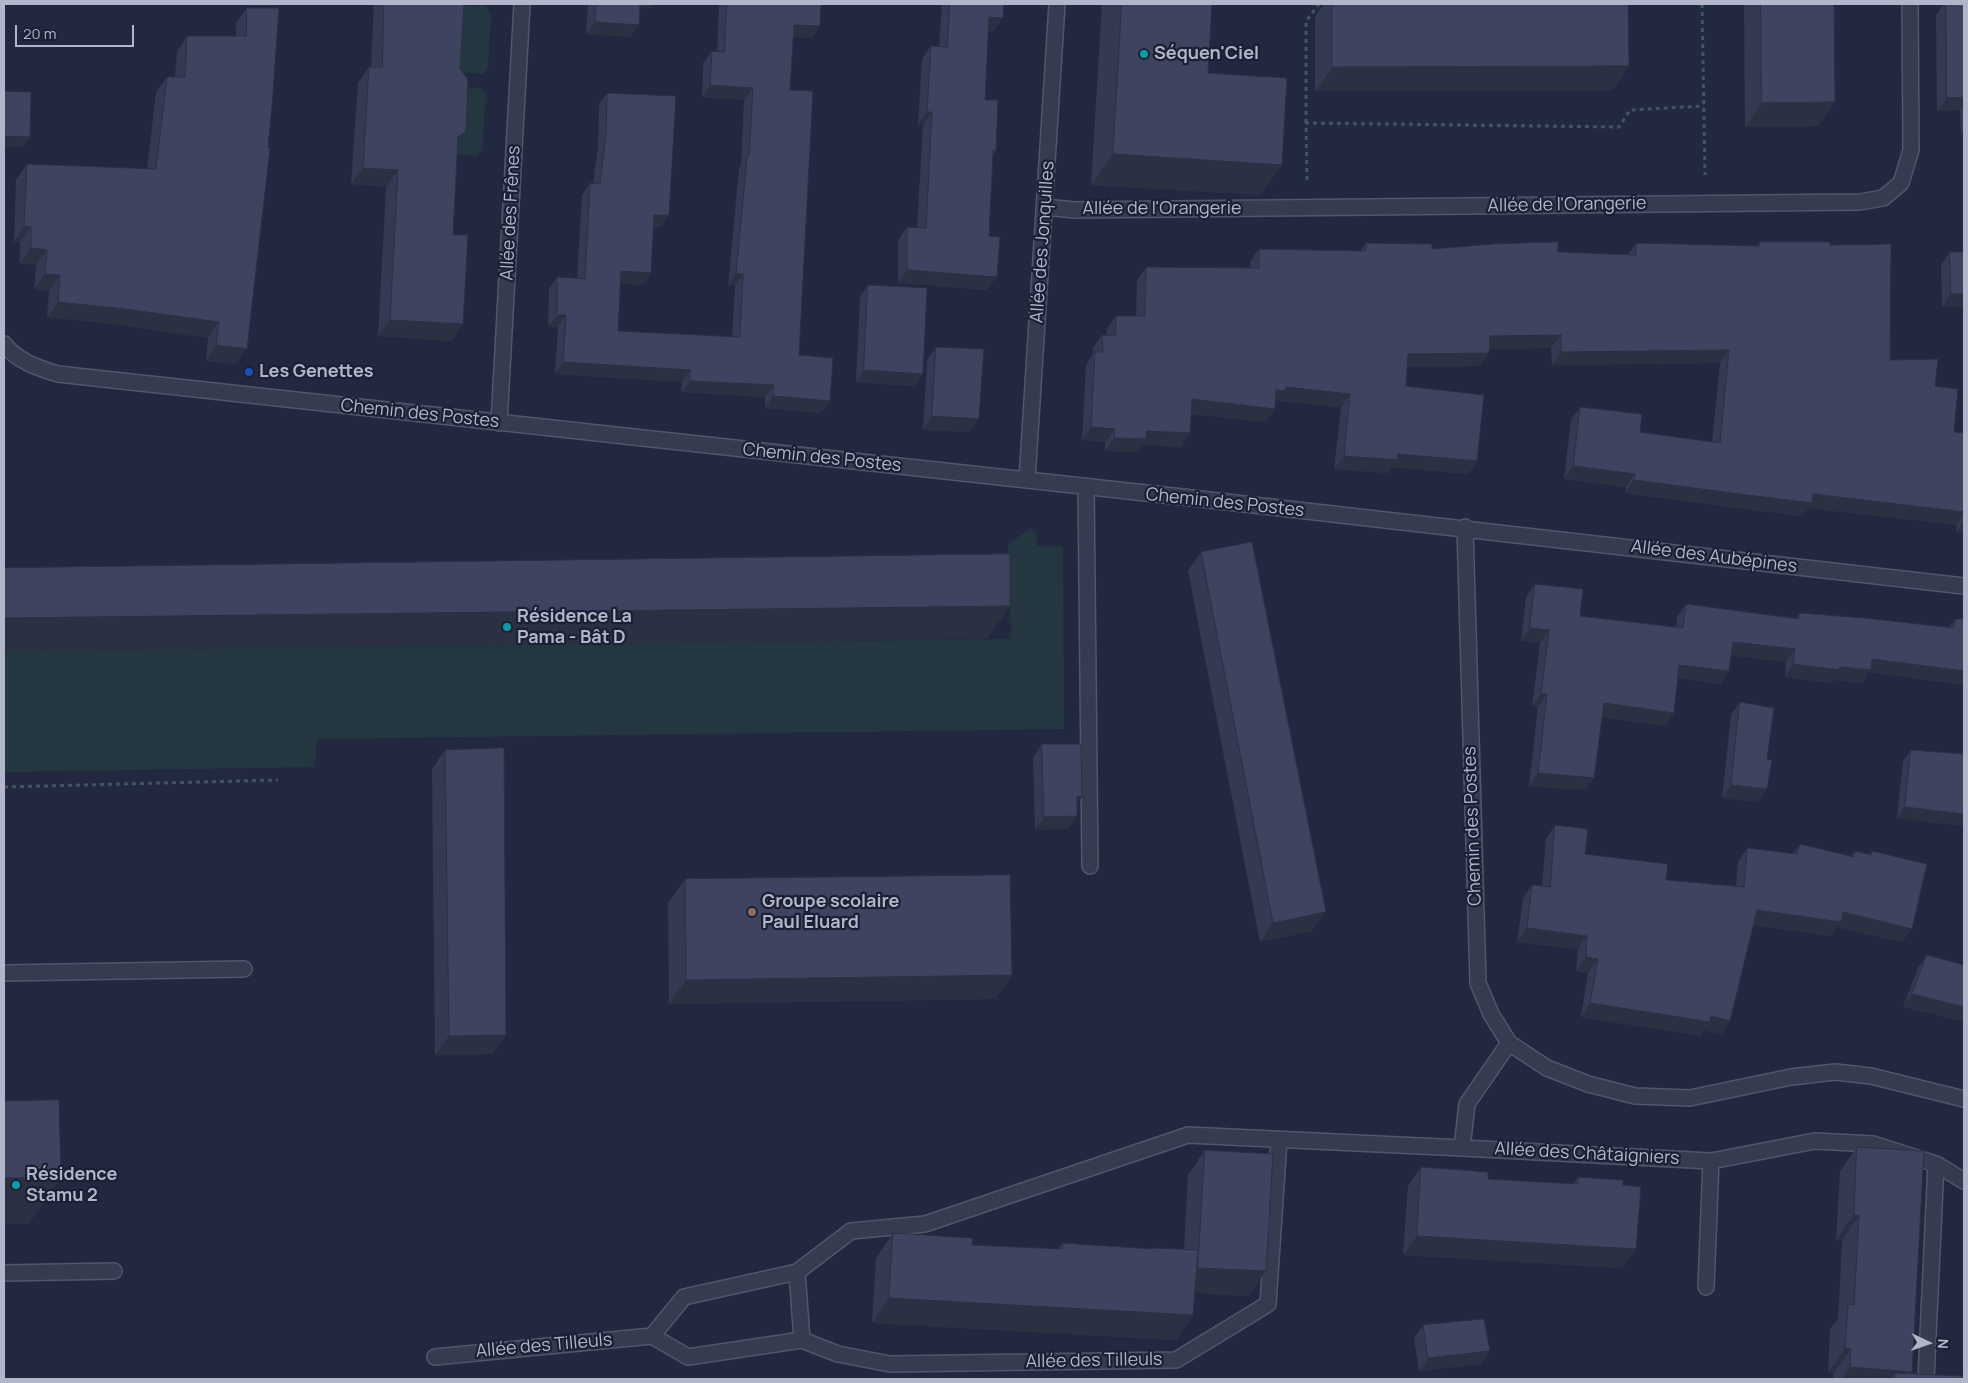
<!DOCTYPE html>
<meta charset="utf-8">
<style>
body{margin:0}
#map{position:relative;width:1968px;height:1383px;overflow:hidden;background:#222840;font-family:Manrope,sans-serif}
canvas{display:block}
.frame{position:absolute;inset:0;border:5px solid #b3b6ca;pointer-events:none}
.north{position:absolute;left:1903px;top:1318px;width:50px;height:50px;-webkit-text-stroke:4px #1b2035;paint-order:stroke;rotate:93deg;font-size:14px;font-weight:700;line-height:20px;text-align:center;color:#b3b6ca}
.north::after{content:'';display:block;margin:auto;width:18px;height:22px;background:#b3b6ca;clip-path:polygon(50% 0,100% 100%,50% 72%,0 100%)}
.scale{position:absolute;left:15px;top:25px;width:119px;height:22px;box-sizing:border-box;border:2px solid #b3b6ca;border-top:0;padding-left:6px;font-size:15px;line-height:18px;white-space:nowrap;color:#b3b6ca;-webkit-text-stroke:4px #1b2035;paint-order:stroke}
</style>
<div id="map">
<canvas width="1968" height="1383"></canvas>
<div class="frame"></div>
<div class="north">N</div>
<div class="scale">20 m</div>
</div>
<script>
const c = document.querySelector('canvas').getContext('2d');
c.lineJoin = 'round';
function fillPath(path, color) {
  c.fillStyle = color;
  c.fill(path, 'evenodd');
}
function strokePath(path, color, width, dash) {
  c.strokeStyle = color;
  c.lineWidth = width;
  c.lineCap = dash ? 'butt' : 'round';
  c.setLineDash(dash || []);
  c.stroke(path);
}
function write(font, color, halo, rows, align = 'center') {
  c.font = font + ' Manrope,sans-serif';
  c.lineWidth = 4.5;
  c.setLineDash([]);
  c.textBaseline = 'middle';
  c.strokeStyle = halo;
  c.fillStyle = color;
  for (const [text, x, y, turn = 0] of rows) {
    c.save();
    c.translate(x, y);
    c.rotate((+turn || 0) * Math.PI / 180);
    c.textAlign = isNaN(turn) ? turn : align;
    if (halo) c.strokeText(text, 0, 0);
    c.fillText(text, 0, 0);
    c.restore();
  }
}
fillPath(new Path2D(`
 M 453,5 L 485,6 L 491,14 L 488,68 L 484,74 L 449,72 Z
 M 450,86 L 481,88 L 486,95 L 482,150 L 477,156 L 447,153 Z
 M 1031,528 L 1036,532 L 1037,546 L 1063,547 L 1064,729 L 317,739 L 315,767 L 4,772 L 4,651 L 1011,639 L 1008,544 Z`), '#243741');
const minor = new Path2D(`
 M 1045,207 L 1074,210 L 1860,202 L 1883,198 L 1901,183 L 1911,150 L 1910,4
 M 4,344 C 17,361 38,368 58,374 C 694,444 1329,511 1964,586
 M 499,423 L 522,4
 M 1027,480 L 1057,4
 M 1086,486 L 1090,866
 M 1465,527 L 1478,983 L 1491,1014 L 1509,1043 L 1547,1068 L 1588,1084 L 1635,1096 L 1690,1098 L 1791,1077 L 1835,1072 L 1871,1076 L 1964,1099
 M 4,973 L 244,969
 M 1462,1148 L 1711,1161 L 1815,1141 L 1873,1144 L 1936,1164 L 1964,1181
 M 797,1272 L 802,1340 L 838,1354 L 890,1364 L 1176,1360 L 1268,1304 L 1279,1140
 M 4,1273 L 114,1271
 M 1706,1287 L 1711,1161
 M 652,1336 L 688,1357 L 802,1340
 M 435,1357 L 652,1336 L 684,1297 L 797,1272 L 851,1231 L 925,1224 L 1188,1135 L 1462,1148 L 1467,1104 L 1509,1043
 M 1926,1379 L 1936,1164`);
strokePath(minor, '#51566a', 18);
strokePath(new Path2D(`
 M 1702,4 L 1705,175
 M 1306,123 L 1306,21 L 1319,4
 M 1307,180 L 1306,123 L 1619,127 L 1630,110 L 1704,106
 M 4,787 L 278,780`), '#42545e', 3, [4, 4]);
strokePath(minor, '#363b50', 15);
fillPath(new Path2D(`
 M 374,4 L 464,4 L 460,68 L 458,142 L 453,235 L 452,341 L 378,336 L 386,187 L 351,184 L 358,83 L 369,67 L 371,67 Z
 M 588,4 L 653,4 L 651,8 L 640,7 L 631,37 L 586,34 Z
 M 719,4 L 821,4 L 812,38 L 793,37 L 790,90 L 799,355 L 830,401 L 821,413 L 765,408 L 765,397 L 681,392 L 682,382 L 555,374 L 558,327 L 548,327 L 549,289 L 557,277 L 577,278 L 582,195 L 590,183 L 593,183 L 598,147 L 599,104 L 607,93 L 669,215 L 660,227 L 653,227 L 651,273 L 643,285 L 621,283 L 618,331 L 732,337 L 735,286 L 728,286 L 739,169 L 741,165 L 744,100 L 702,97 L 703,63 L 712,51 L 717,51 Z
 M 942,4 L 1004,4 L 994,31 L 988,31 L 985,100 L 996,151 L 993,155 L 989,236 L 987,290 L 898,283 L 898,240 L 907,227 L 917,227 L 923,125 L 918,125 L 922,59 L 931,46 L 939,46 Z
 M 1102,4 L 1212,4 L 1208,73 L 1261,195 L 1091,185 Z
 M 1324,4 L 1628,4 L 1629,66 L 1612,91 L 1315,91 L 1315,17 Z
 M 1744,4 L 1834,4 L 1818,126 L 1745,127 Z
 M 1944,4 L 1964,4 L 1964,134 L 1961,134 L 1960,110 L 1937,111 L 1936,15 Z
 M 247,8 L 236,364 L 206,361 L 208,338 L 114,324 L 47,317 L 49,291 L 34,289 L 36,265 L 20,263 L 20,242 L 14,242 L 16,180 L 27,164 L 147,169 L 156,92 L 167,77 L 175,77 L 177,52 L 187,36 L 236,36 L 236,23 Z
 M 1759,242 L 1830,245 L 1890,360 L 1935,386 L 1954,432 L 1964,433 L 1964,533 L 1956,533 L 1957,525 L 1808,508 L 1802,516 L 1730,507 L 1625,493 L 1626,487 L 1564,479 L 1571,420 L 1580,407 L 1640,432 L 1712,442 L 1720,363 L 1552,365 L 1551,348 L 1489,349 L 1489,353 L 1480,366 L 1407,367 L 1406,386 L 1477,461 L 1468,474 L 1392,467 L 1388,473 L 1334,469 L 1341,407 L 1279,401 L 1276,404 L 1275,404 L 1275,409 L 1265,422 L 1191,414 L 1181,447 L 1142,445 L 1137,452 L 1105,451 L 1105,442 L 1082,440 L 1086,365 L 1093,354 L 1093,348 L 1102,335 L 1106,335 L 1107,329 L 1116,316 L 1136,316 L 1137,281 L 1146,267 L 1250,268 L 1250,262 L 1259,249 L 1360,251 L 1366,243 L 1432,249 L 1628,255 L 1636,243 L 1757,246 Z
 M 1950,252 L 1964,307 L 1942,307 L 1941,265 Z
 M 868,285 L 923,374 L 914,386 L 856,382 L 860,297 Z
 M 936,347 L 970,432 L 923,430 L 927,360 Z
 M 1201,552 L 1312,931 L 1260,942 L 1188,571 Z
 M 1535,584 L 1580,616 L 1676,627 L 1677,617 L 1686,604 L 1796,618 L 1799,613 L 1949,628 L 1955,619 L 1964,619 L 1964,685 L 1869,672 L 1862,683 L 1833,680 L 1831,683 L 1785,677 L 1786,662 L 1731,655 L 1721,684 L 1678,678 L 1674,713 L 1665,726 L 1602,717 L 1594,778 L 1585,790 L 1529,786 L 1538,707 L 1532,706 L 1540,643 L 1521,641 L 1526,597 Z
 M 1740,702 L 1758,802 L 1722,798 L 1731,715 Z
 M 1042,744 L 1077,804 L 1068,829 L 1035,830 L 1033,758 Z
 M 1964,748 L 1964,826 L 1897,818 L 1903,761 L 1911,750 L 1962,754 Z
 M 445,750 L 493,1054 L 435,1055 L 432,769 Z
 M 1555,825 L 1585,854 L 1666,880 L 1736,886 L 1738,862 L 1747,848 L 1793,854 L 1800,844 L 1851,856 L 1855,851 L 1869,855 L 1872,851 L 1902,942 L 1837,927 L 1831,936 L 1754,925 L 1721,1035 L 1704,1030 L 1701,1036 L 1581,1017 L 1588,973 L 1576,971 L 1578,949 L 1517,942 L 1523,898 L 1532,885 L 1542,886 L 1546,839 Z
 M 685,879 L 1012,975 L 995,999 L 669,1004 L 668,903 Z
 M 1927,955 L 1964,965 L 1903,1007 L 1918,968 Z
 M 1857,1147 L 1911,1374 L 1963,1379 L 1833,1379 L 1833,1374 L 1828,1373 L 1830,1329 L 1838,1319 L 1842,1241 L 1836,1240 L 1840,1171 Z
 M 1205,1150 L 1249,1296 L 1194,1293 L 1193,1315 L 1176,1340 L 872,1323 L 876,1258 L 893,1233 L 972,1245 L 1058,1249 L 1063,1243 L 1151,1249 L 1152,1248 L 1184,1249 L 1188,1175 Z
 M 1421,1167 L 1488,1179 L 1573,1184 L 1578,1177 L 1622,1268 L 1403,1255 L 1408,1186 Z
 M 1423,1325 L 1481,1364 L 1419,1371 L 1414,1338 Z`), '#353a53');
fillPath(new Path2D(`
 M 635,4 L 653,4 L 651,8 L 633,7 Z
 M 989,17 L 1003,18 L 994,31 L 979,30 Z
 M 595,22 L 639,25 L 631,37 L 586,34 Z
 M 794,25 L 820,26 L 812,38 L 786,36 Z
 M 1629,66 L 1612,91 L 1315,91 L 1332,67 Z
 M 710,85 L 753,88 L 744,100 L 702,97 Z
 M 1964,97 L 1964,104 L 1960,110 L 1937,111 L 1947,98 Z
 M 1835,102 L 1818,126 L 1745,127 L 1762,103 Z
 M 927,112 L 932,112 L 923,125 L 918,125 Z
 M 1964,129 L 1964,134 L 1961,134 Z
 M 466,131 L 454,147 L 458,137 Z
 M 4,136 L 30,137 L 23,147 L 4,147 Z
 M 1113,154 L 1282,165 L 1261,195 L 1091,185 Z
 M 363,168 L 398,170 L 386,187 L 351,184 Z
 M 654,215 L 669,215 L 660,227 L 646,226 Z
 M 24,226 L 31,227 L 20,242 L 14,242 Z
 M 31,248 L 47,250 L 36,265 L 20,263 Z
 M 907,270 L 997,277 L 987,290 L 898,283 Z
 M 621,271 L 651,273 L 643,285 L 613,283 Z
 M 45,274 L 60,275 L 49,291 L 34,289 Z
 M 736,274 L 743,274 L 735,286 L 728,286 Z
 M 1951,294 L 1964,294 L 1964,307 L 1942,307 Z
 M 58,302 L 125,309 L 219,322 L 208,338 L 114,324 L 47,317 Z
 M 557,315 L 566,315 L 558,327 L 548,327 Z
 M 390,320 L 463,324 L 452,341 L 378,336 Z
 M 1561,335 L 1551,348 L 1480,349 L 1490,336 Z
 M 216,345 L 247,349 L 236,364 L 206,361 Z
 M 1729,350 L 1720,363 L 1552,365 L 1561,352 Z
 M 1489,353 L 1480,366 L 1398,367 L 1408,354 Z
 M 563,362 L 690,370 L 682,382 L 555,374 Z
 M 864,370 L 923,374 L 914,386 L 856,382 Z
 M 690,381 L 774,385 L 765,397 L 681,392 Z
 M 1286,387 L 1350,394 L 1341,407 L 1279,401 L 1276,404 L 1267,404 L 1276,390 Z
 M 773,396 L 830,401 L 821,413 L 765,408 Z
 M 1192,399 L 1275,409 L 1265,422 L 1182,413 Z
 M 932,416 L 979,419 L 970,432 L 923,430 Z
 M 1091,427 L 1115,429 L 1105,442 L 1082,440 Z
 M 1146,431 L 1190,433 L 1181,447 L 1142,445 L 1137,452 L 1105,451 L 1114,438 Z
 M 1398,454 L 1477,461 L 1468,474 L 1392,467 L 1388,473 L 1334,469 L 1344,456 Z
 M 1573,466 L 1635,474 L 1626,487 L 1564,479 Z
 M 1634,480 L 1813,494 L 1964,512 L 1964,514 L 1957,525 L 1808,508 L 1802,516 L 1730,507 L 1625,493 Z
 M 1964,520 L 1964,533 L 1956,533 Z
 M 1010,606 L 987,639 L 4,651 L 4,618 Z
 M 1530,628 L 1549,630 L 1540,643 L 1521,641 Z
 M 1733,642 L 1795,649 L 1786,662 L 1724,655 Z
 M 1872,659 L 1964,671 L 1964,685 L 1869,672 L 1862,683 L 1833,680 L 1831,683 L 1785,677 L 1793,664 L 1840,667 Z
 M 1679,665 L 1729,671 L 1721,684 L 1671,677 Z
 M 1541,694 L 1547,694 L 1538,707 L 1532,706 Z
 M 1604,703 L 1674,713 L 1665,726 L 1595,716 Z
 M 1538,773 L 1594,778 L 1585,790 L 1529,786 Z
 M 1731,785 L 1767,789 L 1758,802 L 1722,798 Z
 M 1077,796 L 1082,797 L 1073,810 Z
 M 1905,807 L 1964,814 L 1964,826 L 1897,818 Z
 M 1077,816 L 1068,829 L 1035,830 L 1044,817 Z
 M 1757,910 L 1843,912 L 1912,929 L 1902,942 L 1837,927 L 1831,936 L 1748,924 Z
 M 1326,912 L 1312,931 L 1260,942 L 1273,923 Z
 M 1527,928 L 1587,936 L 1578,949 L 1517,942 Z
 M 1586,957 L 1598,959 L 1588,973 L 1576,971 Z
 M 1012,975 L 995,999 L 669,1004 L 686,980 Z
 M 1912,994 L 1964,1007 L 1964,1022 L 1903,1007 Z
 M 1590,1003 L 1711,1016 L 1730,1021 L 1721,1035 L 1704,1030 L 1701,1036 L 1581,1017 Z
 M 506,1035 L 493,1054 L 435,1055 L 449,1036 Z
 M 4,1178 L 61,1178 L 29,1224 L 4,1224 Z
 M 1854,1215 L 1859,1216 L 1842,1241 L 1836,1240 Z
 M 1417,1236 L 1636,1249 L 1622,1268 L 1403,1255 Z
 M 1198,1268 L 1266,1271 L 1249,1296 L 1181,1292 Z
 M 889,1298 L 1193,1315 L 1176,1340 L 872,1323 Z
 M 1845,1348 L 1851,1349 L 1833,1374 L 1828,1373 Z
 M 1490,1351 L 1481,1364 L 1419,1371 L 1428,1358 Z
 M 1850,1367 L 1912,1372 L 1907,1379 L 1895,1373 L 1891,1379 L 1841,1379 Z`), '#2b3043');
const building = new Path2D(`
 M 384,4 L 464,4 L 460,68 L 468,80 L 466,131 L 458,137 L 453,235 L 468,235 L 463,324 L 390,320 L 398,170 L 363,168 L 369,67 L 382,67 Z
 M 596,4 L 640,4 L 639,25 L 595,22 Z
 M 727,4 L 821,4 L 820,26 L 794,25 L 790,90 L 813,91 L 799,355 L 833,358 L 830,401 L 773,396 L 774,385 L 690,381 L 690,370 L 563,362 L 566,315 L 557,315 L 557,277 L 585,279 L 590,183 L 600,184 L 606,135 L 607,93 L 676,96 L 669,215 L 654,215 L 651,273 L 621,271 L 618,331 L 740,337 L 743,274 L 736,274 L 747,157 L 749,157 L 753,88 L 710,85 L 712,51 L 724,52 Z
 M 950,4 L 1004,4 L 1003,18 L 989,17 L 985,100 L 998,100 L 996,151 L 993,150 L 989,236 L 1000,237 L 997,277 L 907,270 L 907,227 L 926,228 L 932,112 L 927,112 L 931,46 L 947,47 Z
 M 1122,4 L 1212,4 L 1208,73 L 1287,78 L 1282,165 L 1113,154 Z
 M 1332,4 L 1628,4 L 1629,66 L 1332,67 Z
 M 1761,4 L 1834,4 L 1835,102 L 1762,103 Z
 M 1946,4 L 1964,4 L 1964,97 L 1947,98 Z
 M 247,8 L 279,8 L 272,107 L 268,147 L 270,148 L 247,349 L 216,345 L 219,322 L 125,309 L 58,302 L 60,275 L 45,274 L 47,250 L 31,248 L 31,227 L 24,226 L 27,164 L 156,169 L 167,77 L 185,77 L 187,36 L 246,36 Z
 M 4,91 L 31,92 L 30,137 L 4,136 Z
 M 1558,242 L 1558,252 L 1636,255 L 1636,243 L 1760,246 L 1759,242 L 1830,242 L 1830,245 L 1891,244 L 1890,360 L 1938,359 L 1935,386 L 1958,389 L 1954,432 L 1964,433 L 1964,512 L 1813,494 L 1812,503 L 1739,494 L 1634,480 L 1635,474 L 1573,466 L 1580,407 L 1642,414 L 1640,432 L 1720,443 L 1729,350 L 1561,352 L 1561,335 L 1490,336 L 1489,353 L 1408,354 L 1406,386 L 1484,395 L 1477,461 L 1398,454 L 1397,460 L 1344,456 L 1350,394 L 1286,387 L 1285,391 L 1276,390 L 1275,409 L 1192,399 L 1190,433 L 1146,431 L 1146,439 L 1114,438 L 1115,429 L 1091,427 L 1095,352 L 1103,352 L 1102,335 L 1115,336 L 1116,316 L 1145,316 L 1146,267 L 1259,268 L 1259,249 L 1366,251 L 1366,243 L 1432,244 L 1432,249 L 1493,244 Z
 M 1950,252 L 1964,252 L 1964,294 L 1951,294 Z
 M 868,285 L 927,288 L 923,374 L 864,370 Z
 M 936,347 L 984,349 L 979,419 L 932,416 Z
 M 1252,542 L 1326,912 L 1273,923 L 1201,552 Z
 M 1010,554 L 1010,606 L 4,618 L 4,568 Z
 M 1535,584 L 1583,589 L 1580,616 L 1683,628 L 1686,604 L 1799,619 L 1799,613 L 1865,618 L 1954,628 L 1955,619 L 1964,619 L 1964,671 L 1872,659 L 1871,670 L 1840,667 L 1839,670 L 1793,664 L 1795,649 L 1733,642 L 1729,671 L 1679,665 L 1674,713 L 1604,703 L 1594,778 L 1538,773 L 1547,694 L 1541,694 L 1549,630 L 1530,628 Z
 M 1740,702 L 1774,708 L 1767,759 L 1772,760 L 1767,789 L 1731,785 Z
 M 1042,744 L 1081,744 L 1082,797 L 1077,796 L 1077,816 L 1044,817 Z
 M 504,748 L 506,1035 L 449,1036 L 445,750 Z
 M 1911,750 L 1964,754 L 1964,814 L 1905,807 Z
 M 1555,825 L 1588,829 L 1585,854 L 1668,864 L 1666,880 L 1744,887 L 1747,848 L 1797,854 L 1800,844 L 1854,857 L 1855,851 L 1871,855 L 1872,851 L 1927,864 L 1912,929 L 1843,912 L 1841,922 L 1757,910 L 1730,1021 L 1711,1016 L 1710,1022 L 1590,1003 L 1598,959 L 1586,957 L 1587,936 L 1527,928 L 1532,885 L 1550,887 Z
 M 1010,875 L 1012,975 L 686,980 L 685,879 Z
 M 1927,955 L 1964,965 L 1964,1007 L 1912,994 Z
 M 59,1100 L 61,1178 L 4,1178 L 4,1101 Z
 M 1857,1147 L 1924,1151 L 1912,1372 L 1850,1367 L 1851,1349 L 1845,1348 L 1848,1304 L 1854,1305 L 1859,1216 L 1854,1215 Z
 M 1205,1150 L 1273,1154 L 1266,1271 L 1198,1268 Z
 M 1421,1167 L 1488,1172 L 1488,1179 L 1578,1184 L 1578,1177 L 1623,1180 L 1623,1185 L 1641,1187 L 1636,1249 L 1417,1236 Z
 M 893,1233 L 973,1238 L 972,1245 L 1062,1249 L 1063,1243 L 1152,1249 L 1152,1248 L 1198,1250 L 1193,1315 L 889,1298 Z
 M 1484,1319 L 1490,1351 L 1428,1358 L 1423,1325 Z
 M 1895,1373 L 1963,1376 L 1963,1379 L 1895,1379 Z`);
fillPath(building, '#3e4460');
strokePath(building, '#2b3043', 1);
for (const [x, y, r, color] of [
 [1144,54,5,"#0f9aa8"],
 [249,372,5,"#1a4fb4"],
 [507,627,5,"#0f9aa8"],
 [752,912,5,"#8d6e63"],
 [16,1185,5,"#0f9aa8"]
]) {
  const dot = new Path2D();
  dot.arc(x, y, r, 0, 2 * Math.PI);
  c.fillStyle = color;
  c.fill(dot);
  strokePath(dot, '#1b2035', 2);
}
write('bold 18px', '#b3b6ca', '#1b2035', [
 ["Séquen'Ciel",1154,54],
 ["Les Genettes",259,372],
 ["Résidence La",517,617],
 ["Pama - Bât D",517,638],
 ["Groupe scolaire",762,902],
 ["Paul Eluard",762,923],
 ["Résidence",26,1175],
 ["Stamu 2",26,1196]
], 'left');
write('18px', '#b3b6ca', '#1b2035', [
 ["Allée de l'Orangerie",1567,205,-1],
 ["Allée de l'Orangerie",1162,209],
 ["Allée des Frênes",511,213,-87],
 ["Allée des Jonquilles",1043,242,-86],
 ["Chemin des Postes",420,414,6],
 ["Chemin des Postes",822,458,6],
 ["Chemin des Postes",1225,503,6],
 ["Allée des Aubépines",1714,557,7],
 ["Chemin des Postes",1473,826,-92],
 ["Allée des Châtaigniers",1587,1154,3],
 ["Allée des Tilleuls",544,1346,-5],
 ["Allée des Tilleuls",1094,1361,-1]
]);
</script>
